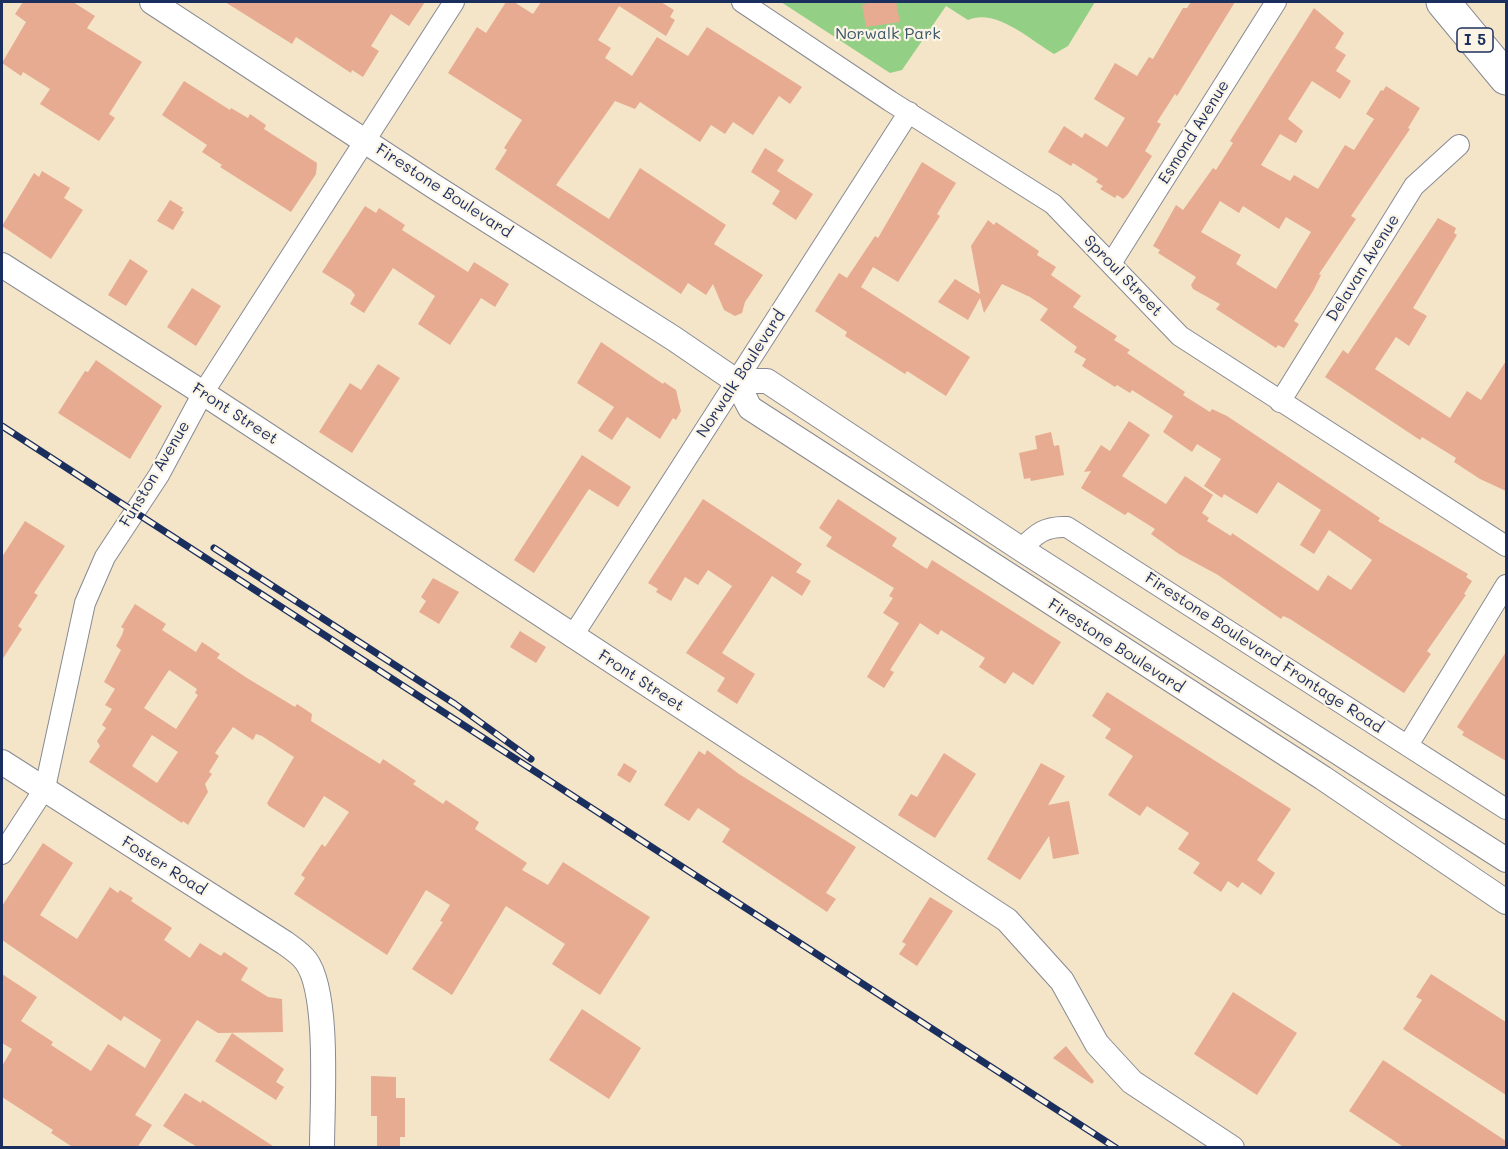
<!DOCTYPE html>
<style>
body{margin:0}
#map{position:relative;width:1508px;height:1149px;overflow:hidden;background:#f4e5c8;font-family:Mali,sans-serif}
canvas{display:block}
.frame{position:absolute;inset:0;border:3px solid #1b2f5e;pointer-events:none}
</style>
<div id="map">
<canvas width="1508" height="1149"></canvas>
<div class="frame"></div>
</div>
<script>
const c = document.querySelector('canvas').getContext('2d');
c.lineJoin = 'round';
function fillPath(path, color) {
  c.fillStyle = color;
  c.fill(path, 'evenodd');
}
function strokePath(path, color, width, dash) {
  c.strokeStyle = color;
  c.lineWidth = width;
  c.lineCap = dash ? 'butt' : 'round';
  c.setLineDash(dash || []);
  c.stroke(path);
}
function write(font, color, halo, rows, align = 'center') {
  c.font = font + ' Mali,sans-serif';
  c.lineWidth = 4.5;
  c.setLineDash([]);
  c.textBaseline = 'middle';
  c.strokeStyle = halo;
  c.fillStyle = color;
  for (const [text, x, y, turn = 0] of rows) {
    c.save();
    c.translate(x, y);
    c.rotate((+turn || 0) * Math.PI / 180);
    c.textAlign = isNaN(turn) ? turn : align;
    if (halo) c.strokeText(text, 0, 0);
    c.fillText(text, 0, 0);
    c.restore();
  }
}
fillPath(new Path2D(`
 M 781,2 L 1095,2 L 1068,46 L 1054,54 C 1030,40 996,8 968,20 L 946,6 L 902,70 L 890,73 Z`), '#93d085');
fillPath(new Path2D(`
 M 23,2 L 73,2 L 95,16 L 87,28 L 142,62 L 109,114 L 115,118 L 99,141 L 40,104 L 50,89 L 23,72 L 21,76 L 2,63 L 26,22 L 15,14 Z
 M 225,2 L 425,2 L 409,26 L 391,14 L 371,46 L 379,51 L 363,77 L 352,70 L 351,73 L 296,37 L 292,44 Z
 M 506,2 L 514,2 L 533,14 L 541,2 L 661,2 L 674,10 L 670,17 L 675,20 L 666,36 L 619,6 L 598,40 L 611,48 L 605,58 L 632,76 L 657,37 L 688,56 L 707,27 L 802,87 L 790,104 L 779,96 L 753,135 L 733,122 L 725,134 L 711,125 L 700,142 L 640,102 L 635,109 L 615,101 L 556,185 L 609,219 L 640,168 L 726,225 L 714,244 L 763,275 L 745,302 L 742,313 L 735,316 L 724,310 L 713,284 L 706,295 L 688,283 L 681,294 L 495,169 L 507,150 L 504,148 L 522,120 L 448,73 L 477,27 L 486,33 Z
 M 871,2 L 896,2 L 900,22 L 866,27 L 862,5 Z
 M 1191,2 L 1235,2 L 1177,96 L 1175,94 L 1157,122 L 1161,124 L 1145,151 L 1152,156 L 1128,194 L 1123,199 L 1117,195 L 1115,198 L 1100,189 L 1103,186 L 1096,182 L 1098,179 L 1073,163 L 1071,166 L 1048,152 L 1064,126 L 1082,138 L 1085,133 L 1107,147 L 1125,118 L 1094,99 L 1115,63 L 1137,76 L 1149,57 L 1153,59 L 1183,8 L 1187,8 Z
 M 1314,8 L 1344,33 L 1335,48 L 1346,55 L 1336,71 L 1351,81 L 1340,99 L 1312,81 L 1288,119 L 1303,131 L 1296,143 L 1280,134 L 1261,165 L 1290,181 L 1294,175 L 1318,189 L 1345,145 L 1354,150 L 1374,119 L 1366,114 L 1381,90 L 1383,91 L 1386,86 L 1420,108 L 1408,128 L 1410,129 L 1351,216 L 1356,219 L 1319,274 L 1321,275 L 1313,291 L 1294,321 L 1299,324 L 1284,348 L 1278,345 L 1276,348 L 1216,309 L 1220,304 L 1193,289 L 1191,285 L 1196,277 L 1158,253 L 1160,250 L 1153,246 L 1176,205 L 1183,210 L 1213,168 L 1216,170 L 1233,143 L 1230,141 ZM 1220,201 L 1239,213 L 1243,206 L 1279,229 L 1286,217 L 1311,232 L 1276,289 L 1236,264 L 1241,255 L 1201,232 Z
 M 184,81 L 230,110 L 231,108 L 248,118 L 250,114 L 266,125 L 264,129 L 317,163 L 316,174 L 291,212 L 220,167 L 222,165 L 202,152 L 207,145 L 162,115 Z
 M 765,148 L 784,160 L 777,171 L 813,194 L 796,220 L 772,204 L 780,191 L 751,172 Z
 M 922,162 L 956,183 L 937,214 L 940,216 L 898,282 L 873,267 L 861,287 L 970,357 L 946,396 L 907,371 L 905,374 L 845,336 L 847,332 L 815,311 L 839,273 L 847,278 L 875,236 L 878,238 Z
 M 42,171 L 70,188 L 64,198 L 83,210 L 51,259 L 2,226 L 34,173 L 39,177 Z
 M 170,200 L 183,208 L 181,210 L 184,212 L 173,230 L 157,221 Z
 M 365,206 L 376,213 L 379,208 L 405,225 L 402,230 L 468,272 L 474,262 L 509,284 L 495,307 L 481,298 L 450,345 L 418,324 L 435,296 L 393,268 L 364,313 L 350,304 L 355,295 L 351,290 L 322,272 Z
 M 1438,218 L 1456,228 L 1454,233 L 1457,235 L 1413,308 L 1427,316 L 1409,346 L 1396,337 L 1375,369 L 1450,418 L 1467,391 L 1481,400 L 1506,361 L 1506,491 L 1480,479 L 1454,462 L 1456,458 L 1422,437 L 1420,440 L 1325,377 L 1343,350 L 1348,354 Z
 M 988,220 L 994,225 L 996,222 L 1039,251 L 1037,255 L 1056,267 L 1051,275 L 1081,296 L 1073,307 L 1117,336 L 1114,340 L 1130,350 L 1127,353 L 1185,392 L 1183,395 L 1210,412 L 1212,409 L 1227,416 L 1380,518 L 1378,521 L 1468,574 L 1466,577 L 1472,581 L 1464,594 L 1466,595 L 1427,651 L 1431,654 L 1404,693 L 1290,619 L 1283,616 L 1281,619 L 1218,575 L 1179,554 L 1151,534 L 1155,529 L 1128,512 L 1125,515 L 1081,488 L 1091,471 L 1084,472 L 1101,445 L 1110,451 L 1129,421 L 1150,435 L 1122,476 L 1166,504 L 1185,476 L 1213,495 L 1202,513 L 1209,518 L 1207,521 L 1231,536 L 1232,533 L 1318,591 L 1328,575 L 1351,590 L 1372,560 L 1329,530 L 1314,554 L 1300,545 L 1321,510 L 1278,482 L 1257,514 L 1224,494 L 1222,498 L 1204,486 L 1221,459 L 1197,444 L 1192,452 L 1163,432 L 1173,416 L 1132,390 L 1130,393 L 1117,385 L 1115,387 L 1082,366 L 1086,359 L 1074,352 L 1077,347 L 1040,320 L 1048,309 L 1030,297 L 1002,284 L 984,313 L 980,298 L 968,320 L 938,302 L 955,279 L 980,294 L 971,246 Z
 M 130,259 L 148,271 L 126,306 L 108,295 Z
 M 192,288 L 221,306 L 196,346 L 167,327 Z
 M 601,342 L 663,384 L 664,382 L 676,390 L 681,411 L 676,420 L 673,418 L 660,439 L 627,417 L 612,440 L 598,431 L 614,407 L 577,383 Z
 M 96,360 L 162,406 L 130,459 L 58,413 L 85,371 L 88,372 Z
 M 378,364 L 400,378 L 352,453 L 319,432 L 350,383 L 361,390 Z
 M 1051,432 L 1054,446 L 1059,445 L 1064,475 L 1031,481 L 1030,478 L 1024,479 L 1019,453 L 1037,449 L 1035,436 Z
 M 582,455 L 631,487 L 618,507 L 589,489 L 534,573 L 514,560 Z
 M 703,499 L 802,564 L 796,572 L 811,581 L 802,596 L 772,576 L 722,653 L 755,674 L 737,704 L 717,691 L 725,678 L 686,653 L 732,586 L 708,570 L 698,585 L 685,577 L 671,601 L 656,592 L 658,589 L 648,583 Z
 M 838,499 L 897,538 L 892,546 L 927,569 L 932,560 L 1061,642 L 1033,685 L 1013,672 L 1005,684 L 979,667 L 985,658 L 941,630 L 938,635 L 920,623 L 890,670 L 894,672 L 884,688 L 867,677 L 899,623 L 883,613 L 893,598 L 889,596 L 894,588 L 826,546 L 832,537 L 819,528 Z
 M 25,521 L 65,546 L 34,593 L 38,595 L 18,626 L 22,629 L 2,660 L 2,557 Z
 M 433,578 L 459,592 L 439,624 L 419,612 L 426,601 L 421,597 Z
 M 135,604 L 166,624 L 162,630 L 196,652 L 202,642 L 220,654 L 217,658 L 247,678 L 295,707 L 297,704 L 312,714 L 311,721 L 380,764 L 383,759 L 416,781 L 413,784 L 443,804 L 446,800 L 479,822 L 475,829 L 527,863 L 522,870 L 548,885 L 563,862 L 650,917 L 600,995 L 552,964 L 565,944 L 506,906 L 452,995 L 412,969 L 443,922 L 440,921 L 450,905 L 426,890 L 387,955 L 294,894 L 305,878 L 301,875 L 322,844 L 325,847 L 349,812 L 324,796 L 304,828 L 269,806 L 267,803 L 294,757 L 262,736 L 256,734 L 253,740 L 233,727 L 215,753 L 219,756 L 209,772 L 212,774 L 205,784 L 208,792 L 188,825 L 183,821 L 182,823 L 89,762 L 100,746 L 97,741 L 106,728 L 102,725 L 112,709 L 105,705 L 115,689 L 104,682 L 121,650 L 116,646 L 122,635 L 124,629 L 121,627 ZM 169,670 L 197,689 L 195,693 L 198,695 L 176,729 L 144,708 ZM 152,735 L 178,752 L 157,783 L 132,766 Z
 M 520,631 L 546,647 L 536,663 L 510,647 Z
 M 1506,652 L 1506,761 L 1462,735 L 1464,732 L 1457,727 Z
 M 1107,692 L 1291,809 L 1257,860 L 1275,873 L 1261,895 L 1242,882 L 1238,888 L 1228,881 L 1221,892 L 1193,873 L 1200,863 L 1178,849 L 1189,833 L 1147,806 L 1140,816 L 1108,795 L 1133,756 L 1105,738 L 1111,729 L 1092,716 Z
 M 707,750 L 739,774 L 856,847 L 826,893 L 836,899 L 827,912 L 722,842 L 730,829 L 698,808 L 689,821 L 664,805 L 699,751 L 705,755 Z
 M 944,753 L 976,774 L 935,838 L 898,815 L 911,794 L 917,797 Z
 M 624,763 L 637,771 L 630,783 L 617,775 Z
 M 1041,763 L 1065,776 L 1048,805 L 1069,801 L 1079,854 L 1053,859 L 1049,836 L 1020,880 L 987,859 Z
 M 43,843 L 73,863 L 40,915 L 77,939 L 110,887 L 118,893 L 120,890 L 133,898 L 131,901 L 172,928 L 164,940 L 190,958 L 200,943 L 221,956 L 224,952 L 248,968 L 241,980 L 268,997 L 282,999 L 283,1032 L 218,1033 L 197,1020 L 135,1115 L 152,1125 L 137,1148 L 74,1148 L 51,1133 L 53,1130 L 2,1097 L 2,1066 L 12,1049 L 2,1043 L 2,974 L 37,997 L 21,1021 L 53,1042 L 51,1045 L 91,1071 L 108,1044 L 145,1068 L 161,1040 L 124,1016 L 121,1021 L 2,940 L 2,906 Z
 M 930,897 L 953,911 L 917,966 L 899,954 L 906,944 L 902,942 Z
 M 1431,974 L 1506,1022 L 1506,1095 L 1403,1029 L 1422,1000 L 1416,997 Z
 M 1233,992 L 1297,1033 L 1257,1095 L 1194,1054 Z
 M 582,1009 L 641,1048 L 609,1099 L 549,1060 Z
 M 232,1033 L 284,1069 L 276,1082 L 284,1087 L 276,1100 L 215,1061 Z
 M 1066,1046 L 1094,1081 L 1092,1084 L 1053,1058 Z
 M 1383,1060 L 1506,1141 L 1506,1148 L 1405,1148 L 1349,1111 Z
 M 371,1076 L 396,1077 L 396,1098 L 405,1098 L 405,1137 L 400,1137 L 400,1148 L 377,1148 L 377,1116 L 371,1116 Z
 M 185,1093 L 201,1103 L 202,1100 L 276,1148 L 199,1148 L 187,1141 L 163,1126 Z`), '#e7ab91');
const minor = new Path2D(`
 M 742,2 L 890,101 L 1053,204 L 1180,336 L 1506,546
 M 1112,262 L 1276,2
 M 1280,402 L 1414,186 L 1459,145
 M 1021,549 C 1037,533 1045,526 1067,527 L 1506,809
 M 572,637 L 909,112
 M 1408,745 L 1506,585
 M 2,854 L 45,788 L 85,603 L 105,557 L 159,475 L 203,393 L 454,2`);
const tertiary = new Path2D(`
 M 152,2 L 435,187 L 673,338 L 736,381 L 750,408 L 1323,778 L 1506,902
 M 2,265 L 203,393 L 1007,920 L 1062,981 L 1097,1044 L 1132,1082 L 1232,1148
 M 736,381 L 767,381 L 1021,549 L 1506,860
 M 2,762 L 285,943 C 292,948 301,954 306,961 C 330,993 322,1105 322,1148`);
const motorway = new Path2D(`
 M 1443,2 L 1506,78`);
strokePath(minor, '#888a93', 22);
strokePath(tertiary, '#888a93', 26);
strokePath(motorway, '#888a93', 35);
strokePath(minor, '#fff', 20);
strokePath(tertiary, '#fff', 24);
strokePath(motorway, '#fff', 33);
const rail = new Path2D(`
 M 2,426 L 1116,1148
 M 214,548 L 455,704 L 531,759`);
strokePath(rail, '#1b2f5e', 7);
strokePath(rail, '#fcf5e5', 4.5, [14]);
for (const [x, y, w] of [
 [1475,40,36]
]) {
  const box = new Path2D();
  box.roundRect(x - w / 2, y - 12, w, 24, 4.5);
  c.fillStyle = '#fcf5e5';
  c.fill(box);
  strokePath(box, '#1b2f5e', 1.5);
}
write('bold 15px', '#1b2f5e', null, [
 ["I 5",1475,40]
]);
write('16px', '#395768', '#fcf5e5', [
 ["Norwalk Park",888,34]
]);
write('16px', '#1b2f5e', '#fcf5e5', [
 ["Esmond Avenue",1194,132,-58],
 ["Firestone Boulevard",444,191,33],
 ["Delavan Avenue",1363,268,-58],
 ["Sproul Street",1123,276,46],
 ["Norwalk Boulevard",741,374,-57],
 ["Front Street",235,414,33],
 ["Funston Avenue",155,474,-59],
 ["Firestone Boulevard",1116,646,33],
 ["Firestone Boulevard Frontage Road",1264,653,33],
 ["Front Street",641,681,33],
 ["Foster Road",164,866,32]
]);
</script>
